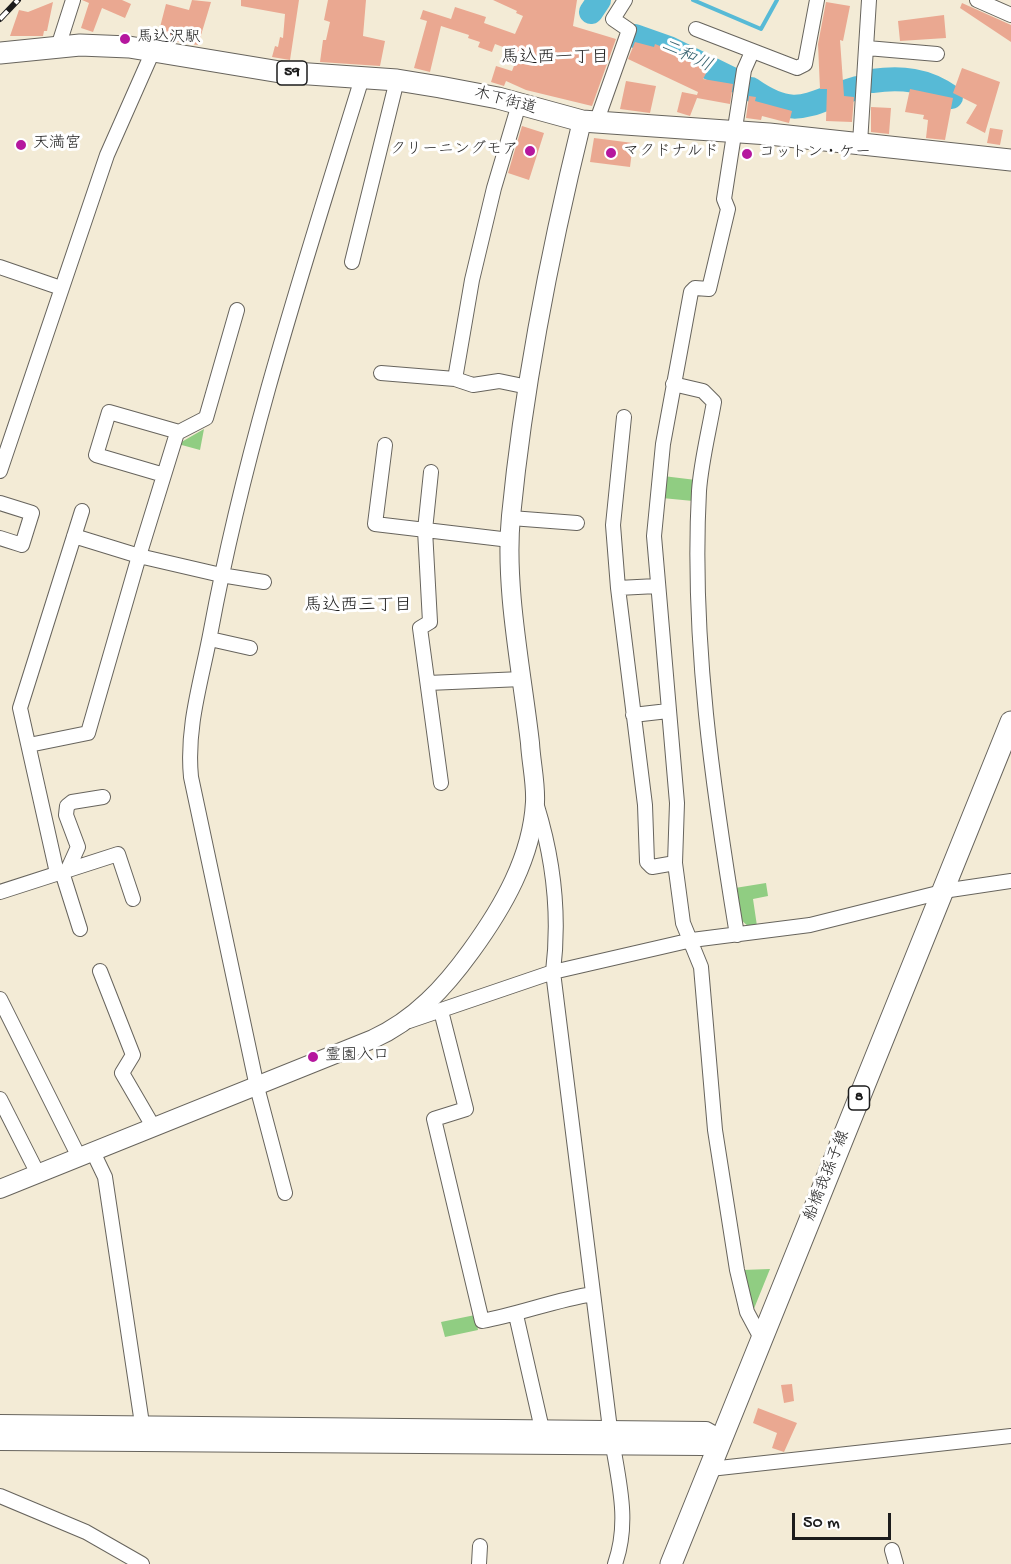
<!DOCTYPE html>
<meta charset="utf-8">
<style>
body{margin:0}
#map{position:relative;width:1011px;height:1564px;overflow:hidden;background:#f3ebd6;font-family:"Gochi Hand",sans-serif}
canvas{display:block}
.scale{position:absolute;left:792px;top:1513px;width:99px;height:27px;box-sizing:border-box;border:3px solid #1c1c1c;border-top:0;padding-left:8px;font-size:18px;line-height:21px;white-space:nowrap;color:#1c1c1c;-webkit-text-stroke:4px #fff;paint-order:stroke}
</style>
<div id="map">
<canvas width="1011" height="1564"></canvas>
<div class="scale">50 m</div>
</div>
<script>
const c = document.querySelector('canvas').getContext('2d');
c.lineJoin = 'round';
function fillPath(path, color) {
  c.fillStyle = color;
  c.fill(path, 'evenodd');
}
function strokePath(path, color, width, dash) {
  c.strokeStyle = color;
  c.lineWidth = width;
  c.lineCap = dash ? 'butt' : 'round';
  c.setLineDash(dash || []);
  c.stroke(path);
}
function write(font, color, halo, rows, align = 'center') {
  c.font = font + ' "Gochi Hand","Klee One",sans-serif';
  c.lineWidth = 6;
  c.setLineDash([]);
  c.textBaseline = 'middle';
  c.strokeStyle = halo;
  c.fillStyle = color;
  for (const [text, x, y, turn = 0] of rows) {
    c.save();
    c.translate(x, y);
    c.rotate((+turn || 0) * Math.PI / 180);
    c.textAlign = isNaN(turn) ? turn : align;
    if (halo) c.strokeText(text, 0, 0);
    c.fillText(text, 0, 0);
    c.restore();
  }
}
fillPath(new Path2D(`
 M 204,429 L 200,450 L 178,444 Z
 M 663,476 L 696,480 L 693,501 L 662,498 Z
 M 766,883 L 768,896 L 753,899 L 757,926 L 749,927 L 740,919 L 735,888 Z
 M 770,1269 L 751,1316 L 742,1270 Z
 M 475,1315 L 478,1330 L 445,1337 L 441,1322 Z`), '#90cd82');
strokePath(new Path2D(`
 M 693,0 L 761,29 L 777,0`), '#57bad6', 4);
strokePath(new Path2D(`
 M 591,12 L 599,0
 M 635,36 L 669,48 L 736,81
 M 872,81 C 901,77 926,79 951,97
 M 751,89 C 798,122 810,101 857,88`), '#57bad6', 24);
fillPath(new Path2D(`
 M 82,0 L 122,0 L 131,4 L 125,18 L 102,8 L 93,32 L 81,28 L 89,3 Z
 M 192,0 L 211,2 L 198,45 L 160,39 L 162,32 L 159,31 L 166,4 L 189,10 Z
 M 241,0 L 299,0 L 290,60 L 272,57 L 275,46 L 278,47 L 280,37 L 283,38 L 285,14 L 241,6 Z
 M 328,0 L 366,0 L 363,36 L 385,41 L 380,66 L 320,62 L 323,40 L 326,40 L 330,22 L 324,20 Z
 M 493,0 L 577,0 L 573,26 L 616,39 L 592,106 L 526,90 L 506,81 L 504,86 L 491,82 L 496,66 L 512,71 L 519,53 L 495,44 L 492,52 L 478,47 L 480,42 L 468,38 L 469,35 L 441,26 L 430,72 L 414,68 L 427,21 L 420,19 L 423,10 L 451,19 L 455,7 L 486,17 L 484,23 L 515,34 L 523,16 L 516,13 L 517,11 Z
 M 53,2 L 47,31 L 44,31 L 43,36 L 10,36 L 19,10 L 28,12 Z
 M 826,2 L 850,6 L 843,41 L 840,40 L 844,96 L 854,97 L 852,122 L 826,121 L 827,89 L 820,89 L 818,44 Z
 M 962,3 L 1011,25 L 1011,42 L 960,8 Z
 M 944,15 L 946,38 L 900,41 L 898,21 Z
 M 635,42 L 654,47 L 655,44 L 672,51 L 709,68 L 703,79 L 733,84 L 730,104 L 697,98 L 690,116 L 677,112 L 682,92 L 697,95 L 698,92 L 628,59 Z
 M 962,68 L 1000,82 L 985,133 L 966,123 L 977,105 L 953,93 Z
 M 626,81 L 656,86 L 650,113 L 620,109 Z
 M 910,89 L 953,98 L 945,140 L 926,138 L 928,120 L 923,119 L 924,115 L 905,112 Z
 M 749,96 L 756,97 L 755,101 L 792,111 L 789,123 L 762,116 L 761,120 L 746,118 Z
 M 871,107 L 891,108 L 889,134 L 871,132 Z
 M 522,126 L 544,133 L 529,180 L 508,173 Z
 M 990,128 L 1003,130 L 1000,145 L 987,143 Z
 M 594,138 L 633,143 L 630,167 L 590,162 Z
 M 792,1384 L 794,1401 L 784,1403 L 781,1385 Z
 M 758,1408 L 797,1423 L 784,1452 L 772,1448 L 777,1433 L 753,1423 Z`), '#eaa891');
const street = new Path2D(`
 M 977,0 L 1011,15
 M 696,29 L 797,68 L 805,64 L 817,0
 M 58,47 L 73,0
 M 867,48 L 937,54
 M 752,52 L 744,70 L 724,199 L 728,209 L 709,289 L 695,288 L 691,292 L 663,444 L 654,536 L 677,803 L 675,863 L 683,923 L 701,967 L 715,1130 L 737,1270 L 747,1312 L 762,1340
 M 596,123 L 629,30 L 613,19 L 625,0
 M 860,143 L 869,0
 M 352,262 L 397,80
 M 0,267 L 61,288
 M 237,310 L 206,418 L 177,433 L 139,556 L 221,575 L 264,582
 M 381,373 L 455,379 L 473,385 L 499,381 L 528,387
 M 455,379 L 472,280 L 494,188 L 519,104
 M 673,384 L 703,391 L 714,402 C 709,431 701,462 699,491 C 691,640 713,789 737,935
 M 385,445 L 375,524 L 510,540
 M 0,471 L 107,155 L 153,51
 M 431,472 L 425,530 L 430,622 L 420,628 L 441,783
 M 164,475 L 96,455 L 109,412 L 179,432
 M 0,503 L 32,513 L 22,545 L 0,538
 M 511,518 L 577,523
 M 657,586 L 618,588 L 645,805 L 647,862 L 652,867 L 675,863
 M 618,588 L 613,525 L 624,417
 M 210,639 L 250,648
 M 428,683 L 522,679
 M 633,715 L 668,711
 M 29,745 L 88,733 L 139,556 L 74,536
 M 537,806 C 554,861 560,915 553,972 L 610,1429
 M 68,869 L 78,847 L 66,815 L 67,806 L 72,802 L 103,797
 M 62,872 L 80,929
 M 57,873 L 20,708 L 82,511
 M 0,892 L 118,854 L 133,899
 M 100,971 L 133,1055 L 122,1073 L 154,1128
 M 0,999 L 79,1157
 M 441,1011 L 466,1109 L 434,1119 L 482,1321 C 520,1314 555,1300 593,1294
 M 409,1021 L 553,972 L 692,940 L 810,925 L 950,890 L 1011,881
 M 0,1099 L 38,1174
 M 93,1152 L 105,1177 L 141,1417
 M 285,1193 L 257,1087 L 191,777 C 186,726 202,679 211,630 C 246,442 306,260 362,78
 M 516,1315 L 542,1429
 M 613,1446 C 620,1487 629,1524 615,1564
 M 710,1469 L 1011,1436
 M 0,1496 L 86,1532 L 142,1564
 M 892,1550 L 896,1564
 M 479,1564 L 480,1546`);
const secondary = new Path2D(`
 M 0,1189 L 373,1039 C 415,1020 445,987 471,951 C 503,907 532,857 535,802 C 536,783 531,762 530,743 C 522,672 504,587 511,516 C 524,383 550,251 582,121
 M 0,1424 L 706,1431 L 722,1440
 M 0,1441 L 703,1446 L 722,1440`);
const primary = new Path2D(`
 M 0,53 L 80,45 L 129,47 L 280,72 L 397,80 L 440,87 L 498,98 L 582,121 L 769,134 L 1011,160
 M 671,1564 L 1011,722`);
strokePath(street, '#67645d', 16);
strokePath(secondary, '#67645d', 20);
strokePath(primary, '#67645d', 23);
strokePath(street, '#fff', 14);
strokePath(secondary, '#fff', 18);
strokePath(primary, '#fff', 21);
const rail = new Path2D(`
 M 0,19 L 18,0`);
strokePath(rail, '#1c1c1c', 6);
strokePath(rail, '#fff', 4, [11]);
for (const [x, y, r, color] of [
 [125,39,6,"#b5179e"],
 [21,145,6,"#b5179e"],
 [530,151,6,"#b5179e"],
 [611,153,6,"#b5179e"],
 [747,154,6,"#b5179e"],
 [313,1057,6,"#b5179e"]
]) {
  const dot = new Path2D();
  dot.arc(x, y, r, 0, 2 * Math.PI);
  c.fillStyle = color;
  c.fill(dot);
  strokePath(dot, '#fff', 2);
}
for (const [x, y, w] of [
 [292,73,30],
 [859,1098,21]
]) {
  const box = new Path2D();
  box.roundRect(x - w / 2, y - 12, w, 24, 4.5);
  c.fillStyle = '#fff';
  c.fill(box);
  strokePath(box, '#1c1c1c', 1.5);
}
write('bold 15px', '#1c1c1c', null, [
 ["59",292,73],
 ["8",859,1098]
]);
write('16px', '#1c1c1c', '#fff', [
 ["馬込沢駅",137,39],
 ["天満宮",33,145],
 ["クリーニングモア",518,151,"right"],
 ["マクドナルド",623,153],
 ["コットン・ケー",759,154],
 ["霊園入口",325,1057]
], 'left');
write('16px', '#1c1c1c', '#fff', [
 ["木下街道",505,102,15],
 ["船橋我孫子線",828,1176,-68]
]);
write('italic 18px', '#376370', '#fff', [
 ["二和川",686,57,25]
]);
write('18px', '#1c1c1c', '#fff', [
 ["馬込西一丁目",555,59],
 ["馬込西三丁目",358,607]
]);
</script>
